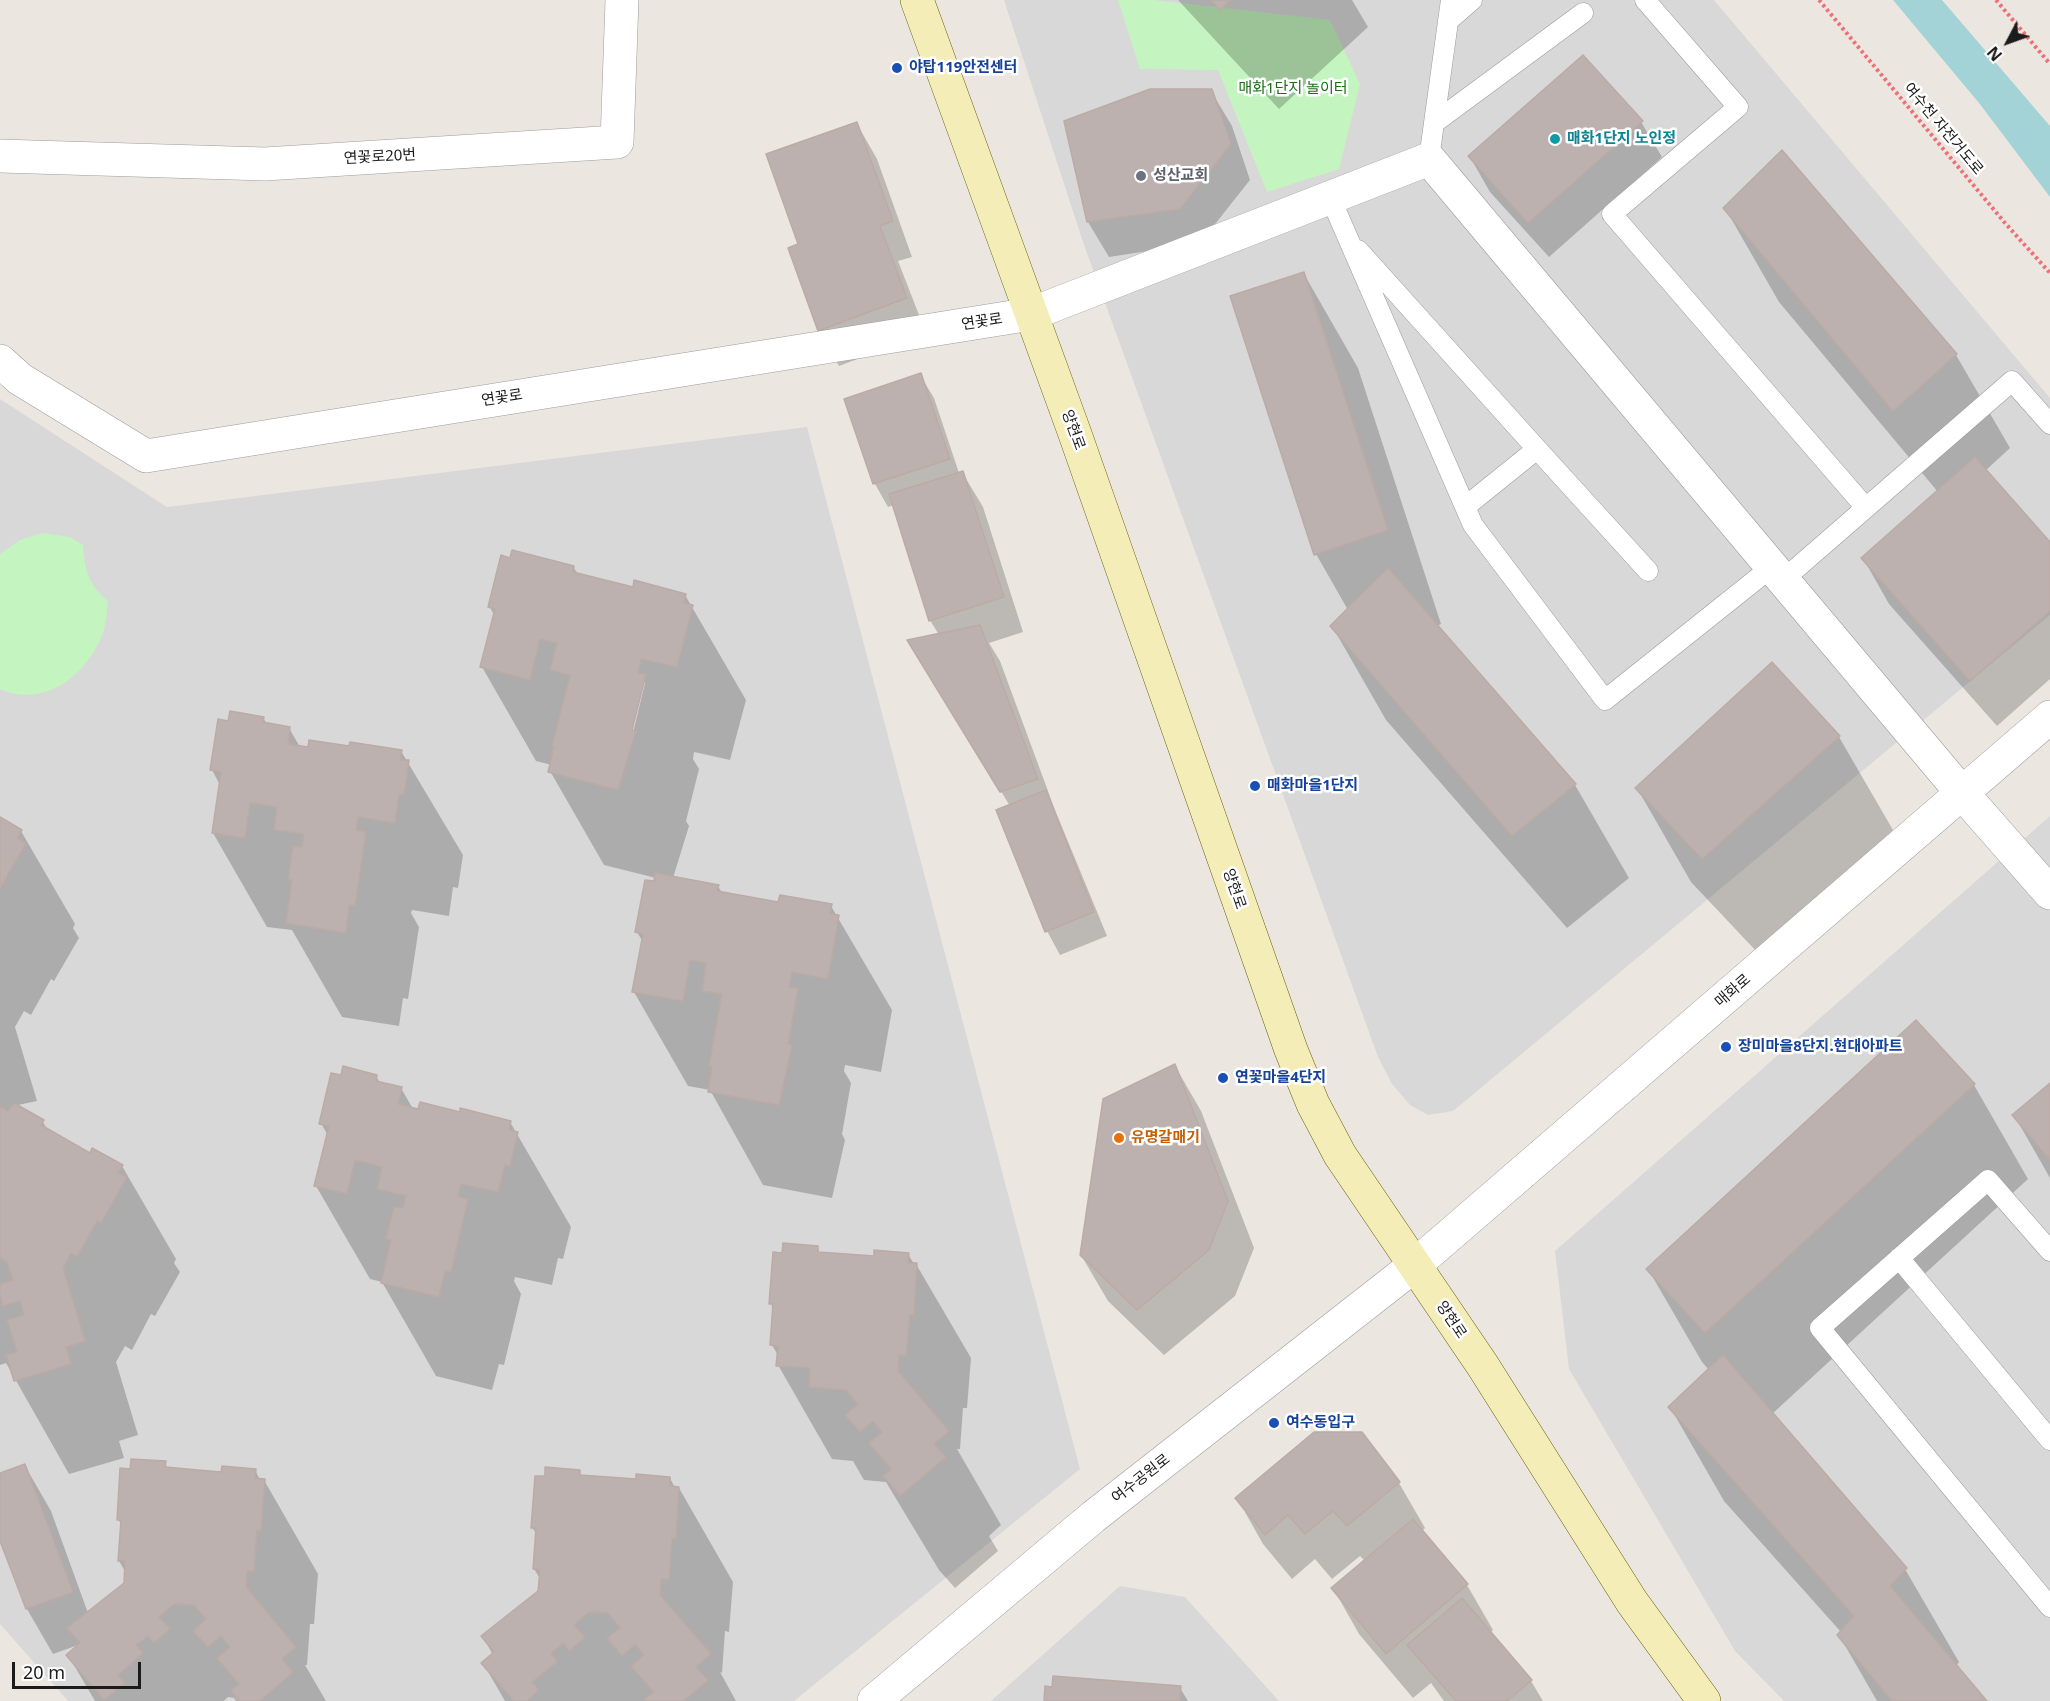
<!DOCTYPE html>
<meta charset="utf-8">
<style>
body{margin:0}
#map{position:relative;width:2050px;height:1701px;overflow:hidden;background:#ece6e1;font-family:"Noto Sans",sans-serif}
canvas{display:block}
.north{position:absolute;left:1978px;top:12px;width:60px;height:60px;-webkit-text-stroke:4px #fff;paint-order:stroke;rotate:229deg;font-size:16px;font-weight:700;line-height:24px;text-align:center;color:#1b1b1b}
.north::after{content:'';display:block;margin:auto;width:21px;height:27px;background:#1b1b1b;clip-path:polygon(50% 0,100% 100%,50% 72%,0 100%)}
.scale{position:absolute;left:12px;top:1662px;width:129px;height:27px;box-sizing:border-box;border:3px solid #1b1b1b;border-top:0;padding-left:8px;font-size:18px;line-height:21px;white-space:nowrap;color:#1b1b1b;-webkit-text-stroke:4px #fff;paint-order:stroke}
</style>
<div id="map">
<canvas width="2050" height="1701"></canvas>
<div class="north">N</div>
<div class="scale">20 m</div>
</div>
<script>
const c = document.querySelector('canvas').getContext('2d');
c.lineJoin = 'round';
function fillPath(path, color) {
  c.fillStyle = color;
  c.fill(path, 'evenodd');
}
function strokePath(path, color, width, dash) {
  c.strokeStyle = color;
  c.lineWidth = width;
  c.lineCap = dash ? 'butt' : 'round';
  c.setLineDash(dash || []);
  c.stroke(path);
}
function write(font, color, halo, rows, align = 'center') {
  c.font = font + ' "Noto Sans","Noto Sans KR",sans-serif';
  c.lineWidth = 5;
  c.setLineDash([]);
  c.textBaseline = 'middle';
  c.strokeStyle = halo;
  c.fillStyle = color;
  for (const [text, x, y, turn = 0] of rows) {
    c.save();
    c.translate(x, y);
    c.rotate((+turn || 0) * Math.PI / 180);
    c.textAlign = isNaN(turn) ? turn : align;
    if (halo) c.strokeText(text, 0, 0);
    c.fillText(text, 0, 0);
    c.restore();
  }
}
fillPath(new Path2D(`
 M 1004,0 L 1714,0 L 2050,398 L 2050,615 L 1453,1111 L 1428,1115 L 1410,1105 L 1392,1084 L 1378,1057 L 1083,242 Z
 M 0,399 L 167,507 L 807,427 L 1080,1469 L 794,1701 L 68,1701 L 0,1624 Z
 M 2050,816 L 2050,1701 L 1784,1701 L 1735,1651 L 1569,1369 L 1555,1251 Z
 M 1120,1586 L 1185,1597 L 1279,1701 L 991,1701 Z`), '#d9d8d8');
fillPath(new Path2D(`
 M 1118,0 L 1153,0 L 1330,20 L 1360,84 L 1339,169 L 1267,192 L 1218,70 L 1140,69 Z
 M 42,533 L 70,537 L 83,545 C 84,569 89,586 108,601 C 107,611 106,623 103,633 C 87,675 45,709 0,689 L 0,554 L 20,540 Z`), '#c4f4bf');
fillPath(new Path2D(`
 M 1893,0 L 1942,0 L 2050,126 L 2050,197 L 1979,103 Z`), '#a4d3d7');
fillPath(new Path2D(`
 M 1178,0 L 1352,0 L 1368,27 L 1279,109 Z
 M 1211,91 L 1232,126 L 1250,180 L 1200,243 L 1109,257 L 1088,222 Z
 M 1641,122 L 1662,157 L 1549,257 L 1490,192 L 1470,157 Z
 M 857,124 L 877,159 L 912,257 L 898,261 L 926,333 L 839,366 L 819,331 L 790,249 L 800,245 Z
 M 1725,208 L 1956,355 L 2010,448 L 1985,471 L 2050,545 L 2050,679 L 1997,726 L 1889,604 L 1863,558 L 1938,492 L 1779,302 Z
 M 1304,274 L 1358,368 L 1441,624 L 1437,626 L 1575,785 L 1629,878 L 1567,928 L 1386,720 L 1332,626 L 1348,610 L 1316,554 Z
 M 920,375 L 934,398 L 959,473 L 962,472 L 983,507 L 1023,632 L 989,643 L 1000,661 L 1055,810 L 1107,936 L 1060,955 L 1047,931 L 998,811 L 1010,806 L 909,641 L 939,635 L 930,620 L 894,505 L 888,507 L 875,484 L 846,400 Z
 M 573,567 L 578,574 L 634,589 L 685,595 L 746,700 L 730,760 L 694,752 L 693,759 L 699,769 L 686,821 L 689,826 L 673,878 L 718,886 L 722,893 L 780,904 L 831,906 L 892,1010 L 881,1072 L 845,1065 L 844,1071 L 851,1083 L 842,1134 L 845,1140 L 832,1198 L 763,1185 L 710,1090 L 688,1086 L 634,992 L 643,942 L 637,932 L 656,878 L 604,865 L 550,771 L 552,765 L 536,761 L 482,667 L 495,617 L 490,607 ZM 645,676 L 645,683 L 632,737 L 629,736 Z
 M 263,718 L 267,724 L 289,728 L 300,747 L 401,751 L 463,855 L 458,888 L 453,887 L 449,916 L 412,910 L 411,913 L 419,927 L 408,999 L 403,998 L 399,1026 L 342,1017 L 292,930 L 267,927 L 213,833 L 220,785 L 212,770 L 229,722 Z
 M 1839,737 L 1893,830 L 1757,952 L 1691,882 L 1637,788 Z
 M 0,819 L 21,831 L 75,924 L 73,928 L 79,938 L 54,981 L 51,979 L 31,1015 L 24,1011 L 15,1027 L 37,1101 L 18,1105 L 19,1108 L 42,1121 L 48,1130 L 90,1155 L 122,1166 L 176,1259 L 174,1263 L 180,1272 L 155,1316 L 151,1314 L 132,1350 L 125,1346 L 116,1362 L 138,1435 L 119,1441 L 124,1458 L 69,1474 L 6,1363 L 0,1365 Z
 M 1916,1022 L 1974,1085 L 2028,1179 L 1772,1414 L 1905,1569 L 1959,1662 L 1956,1666 L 1985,1701 L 1877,1701 L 1839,1635 L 1841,1632 L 1724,1501 L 1670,1407 L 1709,1370 L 1702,1362 L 1648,1269 Z
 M 1175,1066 L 1201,1111 L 1254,1248 L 1235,1296 L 1164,1355 L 1108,1301 L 1081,1255 Z
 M 376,1076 L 380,1083 L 401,1088 L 413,1109 L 510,1122 L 571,1227 L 563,1259 L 558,1258 L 552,1285 L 515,1277 L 514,1281 L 521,1294 L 504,1365 L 499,1364 L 492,1390 L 436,1376 L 382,1282 L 370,1279 L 316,1186 L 328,1136 L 321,1123 Z
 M 2050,1085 L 2050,1178 L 2014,1115 Z
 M 817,1248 L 820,1254 L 875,1258 L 908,1254 L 914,1264 L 916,1264 L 971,1358 L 967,1408 L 963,1408 L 960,1449 L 957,1449 L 1001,1525 L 989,1536 L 998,1551 L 955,1588 L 939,1570 L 886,1482 L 864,1480 L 853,1461 L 832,1459 L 778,1365 L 779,1357 L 772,1345 L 774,1310 L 771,1304 L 784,1254 Z
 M 165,1463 L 168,1469 L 222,1473 L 255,1470 L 260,1480 L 264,1480 L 318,1574 L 314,1624 L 310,1624 L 307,1665 L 305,1665 L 326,1701 L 236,1701 L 234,1698 L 228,1697 L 224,1701 L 95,1701 L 68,1655 L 81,1644 L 53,1654 L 27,1609 L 0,1536 L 0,1474 L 25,1466 L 51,1511 L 88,1613 L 126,1584 L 126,1573 L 119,1561 L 122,1526 L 118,1519 L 132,1470 Z
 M 579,1471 L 582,1477 L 637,1481 L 670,1478 L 675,1488 L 679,1488 L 733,1582 L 729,1632 L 725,1631 L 722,1673 L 720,1672 L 736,1701 L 505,1701 L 483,1663 L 493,1655 L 483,1637 L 540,1592 L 541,1580 L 534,1569 L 537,1535 L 532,1527 Z
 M 1399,1483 L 1425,1528 L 1422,1531 L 1467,1585 L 1493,1630 L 1490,1633 L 1531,1681 L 1543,1701 L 1444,1701 L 1431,1683 L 1413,1698 L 1359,1634 L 1333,1588 L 1365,1561 L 1360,1556 L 1332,1579 L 1315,1559 L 1292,1579 L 1263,1544 L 1237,1498 Z
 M 1180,1688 L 1188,1701 L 1046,1701 Z`), '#0003');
const building = new Path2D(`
 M 1211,0 L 1230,0 L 1220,10 Z
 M 1583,55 L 1643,121 L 1528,223 L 1468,156 Z
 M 1150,89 L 1212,89 L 1231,144 L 1180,209 L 1087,222 L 1064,121 Z
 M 857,122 L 893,221 L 880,226 L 907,298 L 818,331 L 788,248 L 798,244 L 766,154 Z
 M 1782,150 L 1957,354 L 1893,411 L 1723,208 Z
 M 1304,272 L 1388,530 L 1314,555 L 1230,296 Z
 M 921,373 L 950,459 L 873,484 L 844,399 Z
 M 1975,457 L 2050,542 L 2050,611 L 1970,681 L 1861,558 Z
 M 963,471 L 1004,597 L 929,621 L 889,494 Z
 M 512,550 L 574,566 L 573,572 L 633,587 L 634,580 L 686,594 L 684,603 L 693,605 L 677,667 L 641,659 L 638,673 L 646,674 L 632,730 L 636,731 L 618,790 L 548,772 L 554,747 L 552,746 L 570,675 L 550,670 L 557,643 L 540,639 L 530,680 L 480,667 L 495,609 L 488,607 L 501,555 L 510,558 Z
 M 1388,568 L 1576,784 L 1512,836 L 1330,626 Z
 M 980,625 L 1038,779 L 1000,792 L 907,640 Z
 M 1772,662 L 1840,736 L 1702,859 L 1635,788 Z
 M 230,711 L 264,717 L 263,722 L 290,727 L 288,744 L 308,747 L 309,740 L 349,746 L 350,742 L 402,750 L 400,760 L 409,760 L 404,795 L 399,794 L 395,823 L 358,817 L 356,830 L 366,832 L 355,906 L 349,905 L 346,933 L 286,923 L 292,880 L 288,880 L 293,846 L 302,847 L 304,834 L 274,830 L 277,807 L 250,803 L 245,838 L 212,833 L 221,772 L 210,770 L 218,719 L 228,721 Z
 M 1046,790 L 1094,912 L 1045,932 L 996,810 Z
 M 0,817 L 22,830 L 17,838 L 26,843 L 0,888 Z
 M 655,873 L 719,885 L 717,891 L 778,902 L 780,895 L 832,904 L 830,914 L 839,915 L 828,979 L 792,972 L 789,987 L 798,988 L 788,1044 L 792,1045 L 779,1105 L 708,1092 L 712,1067 L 709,1066 L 722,994 L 702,991 L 706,963 L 690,960 L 683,1001 L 632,992 L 643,934 L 635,932 L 645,880 L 654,881 Z
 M 1916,1020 L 1975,1084 L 1705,1333 L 1646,1269 Z
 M 1175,1064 L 1228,1201 L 1209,1250 L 1137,1310 L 1080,1255 L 1103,1099 Z
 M 343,1066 L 377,1075 L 376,1081 L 402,1087 L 398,1104 L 418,1109 L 420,1102 L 460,1112 L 460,1108 L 511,1121 L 509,1130 L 518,1132 L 510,1166 L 505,1165 L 498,1192 L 461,1184 L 458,1196 L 468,1199 L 451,1272 L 445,1271 L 439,1297 L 381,1283 L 391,1240 L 386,1239 L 394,1207 L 403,1208 L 406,1196 L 377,1189 L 382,1167 L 355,1160 L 347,1194 L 314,1186 L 329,1126 L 319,1124 L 331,1073 L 341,1075 Z
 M 2050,1083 L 2050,1160 L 2012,1115 Z
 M 14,1103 L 44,1120 L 41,1125 L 90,1153 L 92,1148 L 123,1165 L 118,1173 L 127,1177 L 101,1223 L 97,1221 L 77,1257 L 71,1253 L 63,1268 L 85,1341 L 66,1347 L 71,1364 L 14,1381 L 6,1355 L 17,1352 L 7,1320 L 24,1315 L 20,1301 L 3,1306 L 0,1295 L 0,1284 L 13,1280 L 7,1262 L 0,1257 L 0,1107 L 8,1111 Z
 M 783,1243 L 818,1246 L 818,1252 L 874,1256 L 874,1250 L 909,1253 L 908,1263 L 917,1263 L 914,1315 L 910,1315 L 906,1356 L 899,1355 L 898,1371 L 949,1431 L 934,1444 L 946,1457 L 900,1496 L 883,1476 L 891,1469 L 869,1443 L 882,1432 L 873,1421 L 860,1432 L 845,1415 L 858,1404 L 846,1390 L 809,1387 L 810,1368 L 776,1366 L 778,1346 L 770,1345 L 773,1304 L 769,1304 L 773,1252 L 782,1253 Z
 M 1723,1355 L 1907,1568 L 1890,1586 L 1987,1701 L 1892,1701 L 1837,1635 L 1854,1616 L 1668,1407 Z
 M 1314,1432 L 1362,1432 L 1400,1482 L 1347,1526 L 1333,1511 L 1305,1534 L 1288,1515 L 1265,1535 L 1235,1498 Z
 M 131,1459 L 166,1461 L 165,1467 L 221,1472 L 222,1466 L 256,1469 L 255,1478 L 265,1479 L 261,1531 L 257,1530 L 254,1572 L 247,1571 L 246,1587 L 296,1647 L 282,1659 L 293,1672 L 260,1701 L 239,1701 L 231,1691 L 239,1684 L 217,1658 L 230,1647 L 221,1636 L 208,1647 L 193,1631 L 206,1619 L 194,1605 L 174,1604 L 159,1617 L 170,1629 L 154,1643 L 148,1636 L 136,1645 L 143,1653 L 118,1675 L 125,1683 L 104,1700 L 66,1655 L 80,1643 L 67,1628 L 124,1583 L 125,1561 L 118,1561 L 121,1520 L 117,1520 L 120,1468 L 130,1469 Z
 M 25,1464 L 73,1592 L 26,1609 L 0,1541 L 0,1473 Z
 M 545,1467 L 580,1470 L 580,1475 L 636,1479 L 636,1474 L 670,1477 L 670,1486 L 679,1487 L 676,1539 L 672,1538 L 669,1580 L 661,1579 L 660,1595 L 711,1654 L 696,1667 L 708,1680 L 684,1701 L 647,1701 L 645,1699 L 654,1692 L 631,1666 L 644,1655 L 635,1644 L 622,1656 L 607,1638 L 620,1628 L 608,1613 L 589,1612 L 574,1625 L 585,1637 L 569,1651 L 563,1643 L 551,1653 L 557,1662 L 532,1682 L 539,1690 L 527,1701 L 514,1701 L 481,1663 L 494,1652 L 481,1636 L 538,1591 L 540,1570 L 533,1569 L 536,1528 L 531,1528 L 535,1476 L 545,1476 Z
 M 1413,1519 L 1468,1584 L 1386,1654 L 1331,1588 Z
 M 1462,1598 L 1532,1680 L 1507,1701 L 1456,1701 L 1407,1645 Z
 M 1053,1676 L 1181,1686 L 1180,1701 L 1044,1701 L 1045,1686 L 1052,1687 Z`);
fillPath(building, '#bcb1ae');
strokePath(building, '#bcaba5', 1.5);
const service = new Path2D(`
 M 1645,0 L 1738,107 L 1612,214 L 1866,508
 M 1448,21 L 1472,0
 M 1434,123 L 1583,13
 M 1429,159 L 1451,0
 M 1330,197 L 1473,525 L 1605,700 L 1773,566
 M 1358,250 L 1537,449 L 1465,507
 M 1537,449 L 1648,571
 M 1784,579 L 2012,381 L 2050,424
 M 2050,1251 L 1988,1180 L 1820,1328 L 2050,1607
 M 1899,1258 L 2050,1440`);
const minor = new Path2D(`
 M 0,156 L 265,164 L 617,142 L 622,0
 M 0,361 L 20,379 L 146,456 L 1031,314 L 1429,159 L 1962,793 L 2050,893
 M 874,1701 L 1093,1517 L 1415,1265 L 2050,717`);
const secondary = new Path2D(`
 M 917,0 L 1075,434 L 1291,1050 L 1313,1104 L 1340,1155 L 1483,1366 L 1632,1602 L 1704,1701`);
strokePath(service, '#9c9c9c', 21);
strokePath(minor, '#9c9c9c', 34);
strokePath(secondary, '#67620c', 34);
strokePath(new Path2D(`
 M 1819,0 L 2005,223 L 2050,273
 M 1996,0 L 2050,64`), '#ee6f76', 4, [3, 3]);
strokePath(service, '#fff', 20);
strokePath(minor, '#fff', 33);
strokePath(secondary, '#f4edb7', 33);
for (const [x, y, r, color] of [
 [897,68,6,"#1a4fb4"],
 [1555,139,6,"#0f9aa8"],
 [1141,176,6,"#6b7280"],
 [1255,786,6,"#1a4fb4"],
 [1726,1047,6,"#1a4fb4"],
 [1223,1078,6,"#1a4fb4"],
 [1119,1138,6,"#e8710a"],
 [1274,1423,6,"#1a4fb4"]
]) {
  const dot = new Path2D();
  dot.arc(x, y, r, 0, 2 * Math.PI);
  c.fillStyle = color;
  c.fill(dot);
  strokePath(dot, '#fff', 2);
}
write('bold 15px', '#164399', '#fff', [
 ["야탑119안전센터",909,68],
 ["매화마을1단지",1267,786],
 ["장미마을8단지.현대아파트",1738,1047],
 ["연꽃마을4단지",1235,1078],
 ["여수동입구",1286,1423]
], 'left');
write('15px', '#1a6f13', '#fff', [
 ["매화1단지 놀이터",1293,89]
]);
write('15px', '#1b1b1b', '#fff', [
 ["여수천 자전거도로",1943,129,50],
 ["연꽃로20번",380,157,-3],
 ["연꽃로",982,322,-9],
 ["연꽃로",502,398,-9],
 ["양현로",1073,430,70],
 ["양현로",1234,889,71],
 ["매화로",1733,991,-41],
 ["양현로",1451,1320,56],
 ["여수공원로",1141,1479,-38]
]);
write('bold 15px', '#0d838f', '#fff', [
 ["매화1단지 노인정",1567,139]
], 'left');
write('bold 15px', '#5b616d', '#fff', [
 ["성산교회",1153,176]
], 'left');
write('bold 15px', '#c56008', '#fff', [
 ["유명갈매기",1131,1138]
], 'left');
</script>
